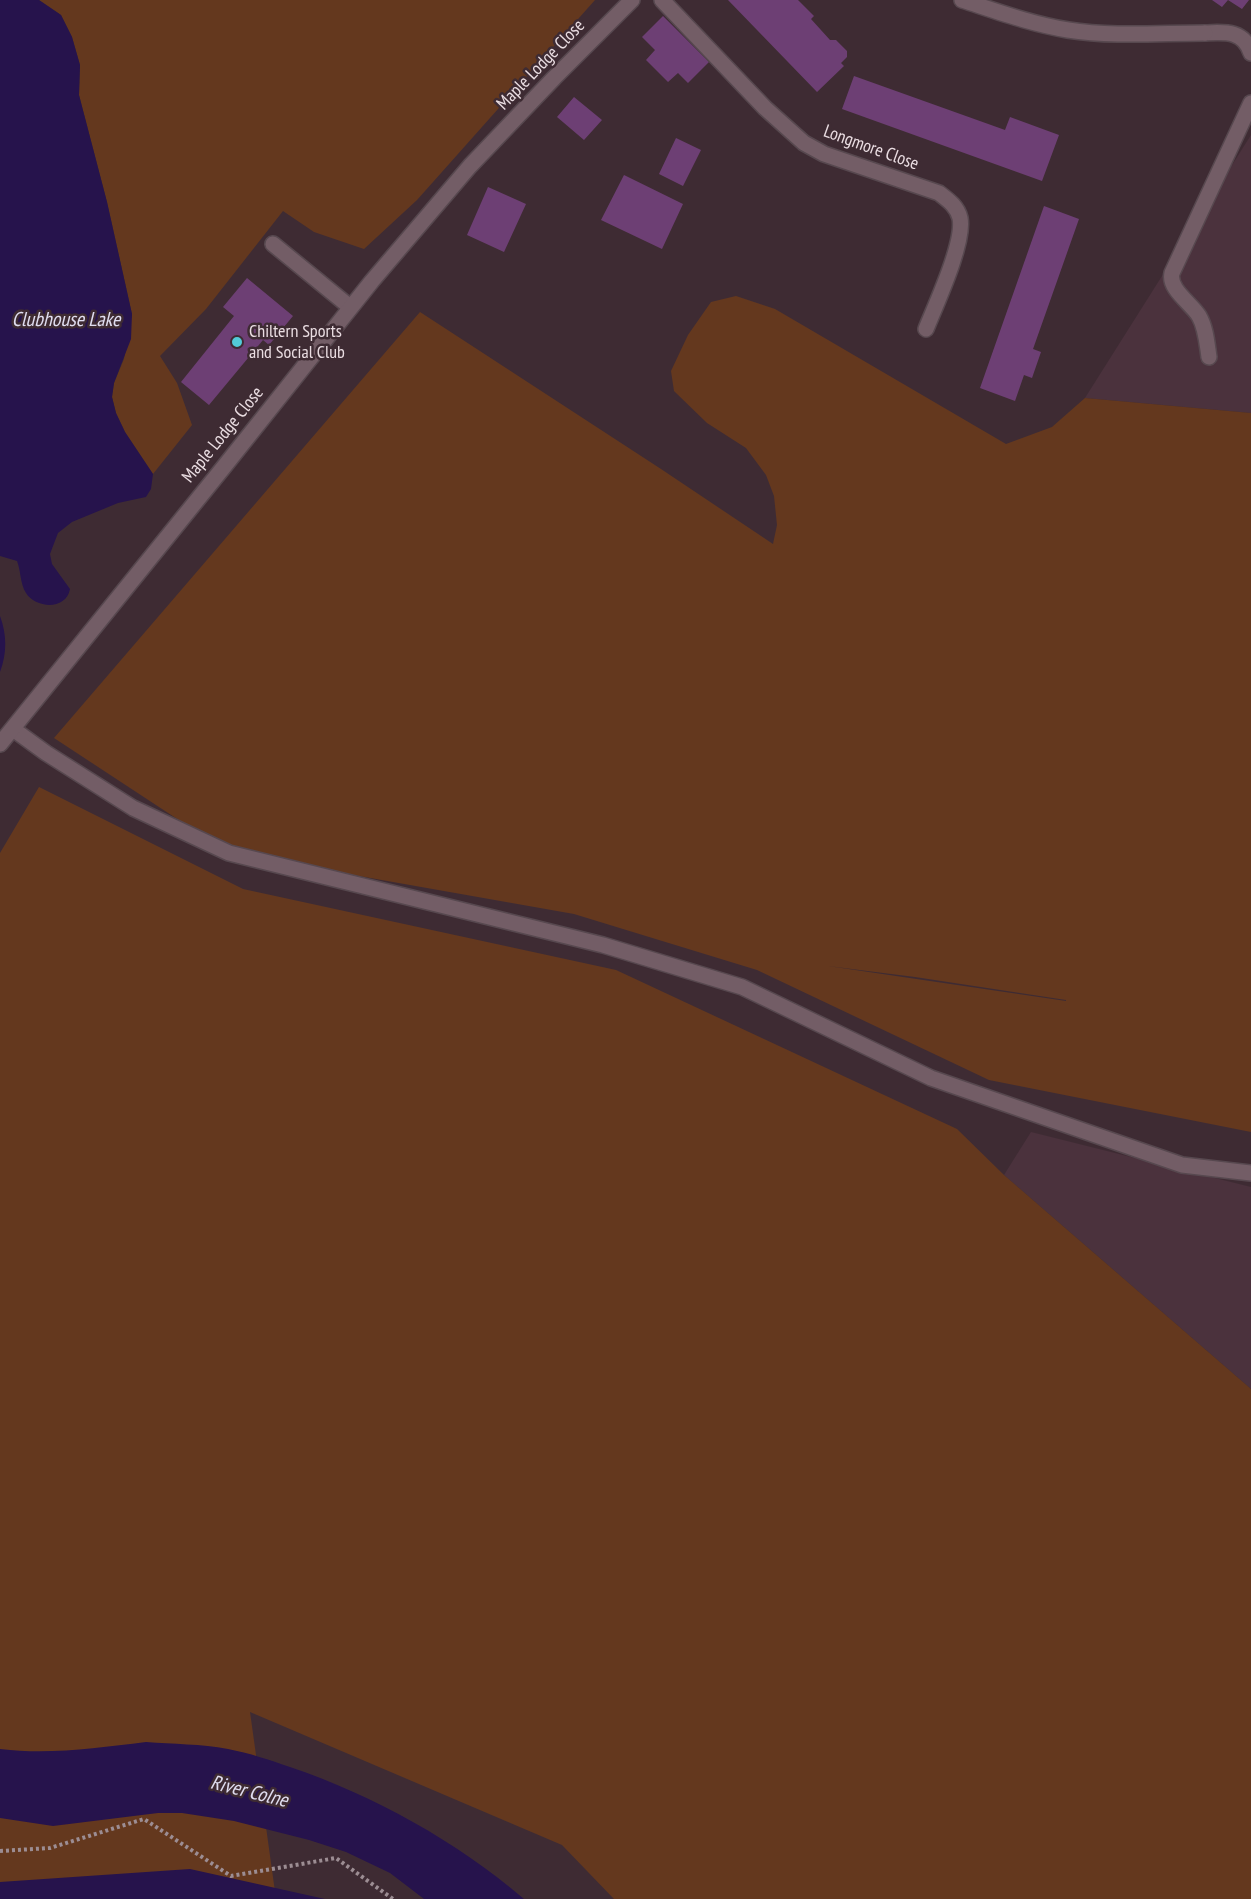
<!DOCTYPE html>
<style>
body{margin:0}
canvas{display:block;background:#3e2b33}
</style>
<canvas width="1251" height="1899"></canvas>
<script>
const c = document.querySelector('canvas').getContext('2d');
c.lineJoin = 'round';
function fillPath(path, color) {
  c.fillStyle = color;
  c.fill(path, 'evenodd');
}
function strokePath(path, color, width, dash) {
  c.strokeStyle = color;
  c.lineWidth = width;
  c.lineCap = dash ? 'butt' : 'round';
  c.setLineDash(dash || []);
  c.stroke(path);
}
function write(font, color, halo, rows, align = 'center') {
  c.font = font + ' "PT Sans Narrow",sans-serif';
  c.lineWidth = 5;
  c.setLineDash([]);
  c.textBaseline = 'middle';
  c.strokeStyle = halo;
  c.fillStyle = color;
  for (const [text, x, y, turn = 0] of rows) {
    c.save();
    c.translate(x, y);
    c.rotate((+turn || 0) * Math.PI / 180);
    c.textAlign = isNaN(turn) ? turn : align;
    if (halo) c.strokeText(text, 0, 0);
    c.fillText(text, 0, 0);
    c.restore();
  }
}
fillPath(new Path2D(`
 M 1251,135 L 1251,413 L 1085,398 Z
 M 1031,1132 L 1251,1187 L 1251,1389 L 1004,1175 Z`), '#4b323d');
fillPath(new Path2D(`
 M 39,0 L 595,0 L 417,200 L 364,249 L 314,232 L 283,211 L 206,309 L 160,356 L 177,383 L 192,425 L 153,474 L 125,432 L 116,413 L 112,397 L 114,383 L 124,359 L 132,314 L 107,202 L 79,95 L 80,65 L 72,37 L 61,15 Z
 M 736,296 L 775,309 L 1006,444 L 1052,427 L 1085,398 L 1251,413 L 1251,1132 L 989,1080 L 757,970 L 574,914 L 229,853 L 54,738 L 420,312 L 661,469 L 773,544 L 777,525 L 774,496 L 766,475 L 746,448 L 707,423 L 674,391 L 671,371 L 688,335 L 711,302 ZM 828,966 L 915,977 L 1066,1000 L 1066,1001 Z
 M 39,787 L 243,889 L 616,970 L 957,1129 L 1004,1175 L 1251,1389 L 1251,1899 L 614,1899 L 562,1845 L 250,1712 L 276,1899 L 21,1899 L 0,1897 L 0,853 Z`), '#64381e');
fillPath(new Path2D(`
 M 0,0 L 39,0 L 61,15 L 72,37 L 80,65 L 79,95 L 107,202 L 132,314 L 131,339 L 114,383 L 112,397 L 116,413 L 125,432 L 153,474 L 151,489 L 146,497 L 118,503 L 72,522 L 58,533 L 50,554 L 52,564 L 70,589 C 66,611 35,608 26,593 C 20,584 21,571 17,561 L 0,556 Z
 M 0,616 C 7,635 7,653 0,672 Z
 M 146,1742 C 173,1744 201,1744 228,1749 C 249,1753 270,1760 290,1767 C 375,1796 456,1841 524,1899 L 424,1899 L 390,1873 L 346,1852 L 309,1840 L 234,1821 L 182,1813 L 158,1813 L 53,1826 L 0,1818 L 0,1749 C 49,1755 97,1748 146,1742 Z
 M 190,1869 L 325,1899 L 0,1899 L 0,1882 Z`), '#26134c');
fillPath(new Path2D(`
 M 728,0 L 798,0 L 814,16 L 811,19 L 830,40 L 836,40 L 847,51 L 847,57 L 841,63 L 844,66 L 817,92 Z
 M 1212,0 L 1228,0 L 1222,7 Z
 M 1228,0 L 1249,0 L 1242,9 Z
 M 663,16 L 709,62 L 688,83 L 678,73 L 668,82 L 646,60 L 655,50 L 642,37 Z
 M 854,76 L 1005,130 L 1010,117 L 1059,135 L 1042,181 L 842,109 Z
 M 574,97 L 602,120 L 584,140 L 557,117 Z
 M 676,138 L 701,150 L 683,186 L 659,174 Z
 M 624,175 L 683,204 L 662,249 L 601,220 Z
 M 488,187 L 526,204 L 504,252 L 467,235 Z
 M 1044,206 L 1079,219 L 1033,349 L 1041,352 L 1032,378 L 1024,375 L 1015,401 L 980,388 Z
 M 247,278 L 293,316 L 269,345 L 263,340 L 209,405 L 181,382 L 234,316 L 223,307 Z`), '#6d3f74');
const lane = new Path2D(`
 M 1205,33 C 1225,32 1244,30 1251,53
 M 273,244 L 350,307
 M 1209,357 C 1207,344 1206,328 1199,316 C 1191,303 1168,289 1172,273 L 1251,103
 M 13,729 L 46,753 L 133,808 L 229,853 L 603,945 L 742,987 L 931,1078 L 1182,1165 L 1251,1173`);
const street = new Path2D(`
 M 662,0 L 765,108 L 804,143 L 824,154 L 939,193 C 948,200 957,206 960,218 C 965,242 936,304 926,329
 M 962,0 C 996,11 1031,24 1068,30 C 1112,37 1160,33 1205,33
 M 0,744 L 223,468 L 372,281 L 470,166 L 554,78 L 632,0`);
strokePath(lane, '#57484f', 18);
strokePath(street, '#57484f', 18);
strokePath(new Path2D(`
 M 0,1851 L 50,1848 L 144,1819 L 231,1876 L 336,1858 L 393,1899`), '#9c8d93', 4, [3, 3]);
strokePath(lane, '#735d66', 15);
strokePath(street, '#735d66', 15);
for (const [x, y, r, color] of [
 [237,342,6,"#52cbd8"]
]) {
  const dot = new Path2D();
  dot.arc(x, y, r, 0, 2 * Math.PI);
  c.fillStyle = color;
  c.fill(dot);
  strokePath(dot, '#3e2b33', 2);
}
write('18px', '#eadde2', '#3e2b33', [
 ["Maple Lodge Close",541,65,-46],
 ["Longmore Close",871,148,20],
 ["Maple Lodge Close",223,435,-51]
]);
write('18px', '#eadde2', '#3e2b33', [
 ["Chiltern Sports",249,332],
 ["and Social Club",249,353]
], 'left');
write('italic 20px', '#e0ddf0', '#3e2b33', [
 ["Clubhouse Lake",66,320],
 ["River Colne",249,1792,14]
]);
</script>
